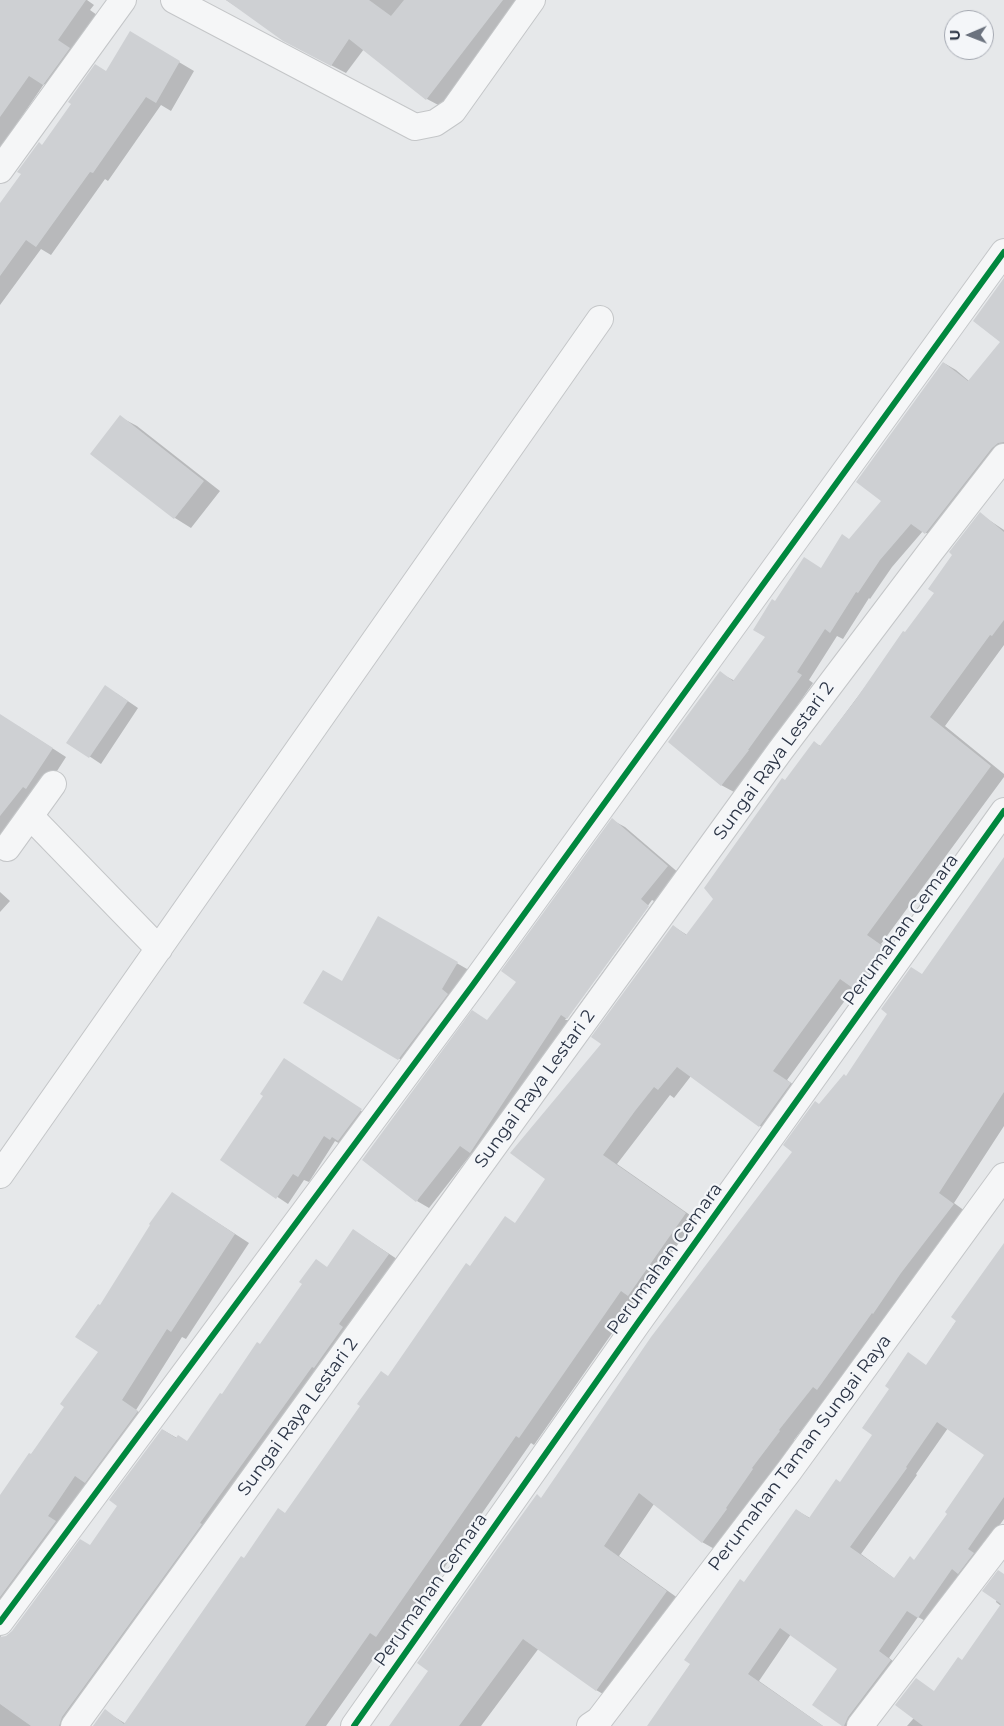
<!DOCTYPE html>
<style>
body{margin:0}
#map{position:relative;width:1004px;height:1726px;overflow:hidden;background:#e6e8ea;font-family:Montserrat,sans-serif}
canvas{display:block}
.north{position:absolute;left:944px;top:10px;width:50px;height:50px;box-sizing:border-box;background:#f4f6f9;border:1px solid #a4a8b1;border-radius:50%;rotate:269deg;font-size:14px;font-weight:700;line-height:20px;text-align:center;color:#2b3445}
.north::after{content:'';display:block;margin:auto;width:18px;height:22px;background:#6c737f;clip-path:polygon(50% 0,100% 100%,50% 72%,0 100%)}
</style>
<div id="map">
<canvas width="1004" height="1726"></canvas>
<div class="north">U</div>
</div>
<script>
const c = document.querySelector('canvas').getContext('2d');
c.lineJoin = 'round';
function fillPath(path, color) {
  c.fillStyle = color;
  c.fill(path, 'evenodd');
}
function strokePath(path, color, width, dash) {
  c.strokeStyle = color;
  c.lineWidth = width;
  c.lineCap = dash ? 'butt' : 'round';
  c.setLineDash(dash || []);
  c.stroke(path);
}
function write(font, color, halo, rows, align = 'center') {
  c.font = font + ' Montserrat,sans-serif';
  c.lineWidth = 4.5;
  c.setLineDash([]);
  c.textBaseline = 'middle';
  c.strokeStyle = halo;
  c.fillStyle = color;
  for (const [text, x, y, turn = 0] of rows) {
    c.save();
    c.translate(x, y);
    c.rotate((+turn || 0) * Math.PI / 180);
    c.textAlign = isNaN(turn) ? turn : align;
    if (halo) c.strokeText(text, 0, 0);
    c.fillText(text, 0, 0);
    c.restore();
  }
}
fillPath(new Path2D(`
 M 0,0 L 87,0 L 94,5 L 90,10 L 97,15 L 58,93 L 44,84 L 16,125 L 29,134 L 0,156 Z
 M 226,0 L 525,0 L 442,107 L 427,99 L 364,49 L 346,73 L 300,49 Z
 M 130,33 L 194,71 L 171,111 L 161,105 L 108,181 L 105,179 L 51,255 L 41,249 L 0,305 L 0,205 L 43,146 L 106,73 Z
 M 1004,285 L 1004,455 L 938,540 L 923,531 L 892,567 L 870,599 L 869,598 L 843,639 L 837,636 L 809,680 L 813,683 L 761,758 L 734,792 L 721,785 L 720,673 L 735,681 L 767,637 L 776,602 L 822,569 L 850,540 L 883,501 L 944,363 L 956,370 L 969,381 L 1002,341 Z
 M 120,417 L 137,426 L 220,491 L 191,528 L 175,518 L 92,454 Z
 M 980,514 L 1004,530 L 1004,645 L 945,726 L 1004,774 L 1004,777 L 881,944 L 901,958 L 872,999 L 854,988 L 787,1080 L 805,1093 L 775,1135 L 760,1126 L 691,1076 L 674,1098 L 670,1095 L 617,1164 L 700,1222 L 643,1303 L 636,1299 L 534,1445 L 531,1443 L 391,1644 L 386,1641 L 326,1726 L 94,1726 L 105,1711 L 126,1724 L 244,1559 L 286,1514 L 470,1267 L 516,1224 L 547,1179 L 603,1044 L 673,926 L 687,935 L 714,899 L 785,781 L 814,743 L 821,746 L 935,593 Z
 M 116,693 L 138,708 L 101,764 L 68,742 Z
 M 0,726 L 18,726 L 66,757 L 41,796 L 0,840 Z
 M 612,820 L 625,827 L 680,874 L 483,1160 L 472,1153 L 429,1208 L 417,1201 L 488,1021 L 518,982 ZM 652,900 L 654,901 L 568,1020 L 565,1020 Z
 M 1004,859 L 1004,1126 L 954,1203 L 969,1214 L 794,1440 L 795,1441 L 767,1478 L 768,1479 L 718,1551 L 702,1542 L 654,1504 L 619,1556 L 682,1601 L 612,1699 L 596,1690 L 539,1648 L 481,1726 L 391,1726 L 430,1670 L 542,1499 L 794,1152 L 820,1105 L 847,1077 L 923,975 Z
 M 0,892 L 10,901 L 0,912 Z
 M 378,918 L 474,973 L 415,1068 L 305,1002 L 342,983 Z
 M 294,1066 L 366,1114 L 342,1145 L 335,1141 L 309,1182 L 304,1180 L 288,1204 L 222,1160 Z
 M 172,1193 L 249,1243 L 186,1339 L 182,1337 L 136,1410 L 152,1421 L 0,1629 L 0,1497 L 66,1407 L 99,1351 L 101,1307 Z
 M 353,1230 L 403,1263 L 77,1726 L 0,1726 L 0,1631 L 1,1638 L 6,1637 L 13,1632 L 91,1546 L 119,1505 L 163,1430 L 177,1438 L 188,1442 L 261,1345 L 328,1268 Z
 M 1004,1248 L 1004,1519 L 929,1623 L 918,1617 L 889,1658 L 901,1667 L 858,1726 L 844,1726 L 814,1704 L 839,1668 L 791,1634 L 759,1681 L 823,1726 L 649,1726 L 745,1583 L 796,1510 L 810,1518 L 840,1483 L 927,1366 ZM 948,1428 L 986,1455 L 949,1514 L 915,1561 L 895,1579 L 861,1554 L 917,1475 L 916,1474 Z
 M 1004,1575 L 1004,1726 L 907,1726 L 963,1661 L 1001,1606 L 996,1602 Z`), '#0003');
fillPath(new Path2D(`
 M 0,0 L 86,0 L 58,40 L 70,48 L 43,85 L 29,76 L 0,117 Z
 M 226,0 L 369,0 L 391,16 L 404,0 L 503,0 L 426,100 L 349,39 L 331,66 L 283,41 Z
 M 130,31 L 180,61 L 156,103 L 146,97 L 93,173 L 90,172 L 36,247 L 26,240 L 0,276 L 0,203 L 21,174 L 17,172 L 39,142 L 42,145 L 71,104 L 68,102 L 95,64 L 106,71 Z
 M 1004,278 L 1004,442 L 998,443 L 992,448 L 925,534 L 911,524 L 880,560 L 858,593 L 856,592 L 830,633 L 825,629 L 797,672 L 802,675 L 748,750 L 749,750 L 721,786 L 668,742 L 720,671 L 733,681 L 765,637 L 753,630 L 772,599 L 775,601 L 804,557 L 821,568 L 842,534 L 849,539 L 881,501 L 856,482 L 943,362 L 968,381 L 1000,342 L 973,321 Z
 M 120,415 L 204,481 L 174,519 L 90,454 Z
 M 980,512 L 1004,532 L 1004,620 L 992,636 L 990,635 L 930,717 L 991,766 L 867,935 L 887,949 L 857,991 L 840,979 L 773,1071 L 791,1083 L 759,1127 L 677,1067 L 658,1090 L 654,1087 L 635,1111 L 603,1155 L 686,1213 L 628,1296 L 621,1291 L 519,1438 L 516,1436 L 376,1637 L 370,1633 L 305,1726 L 93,1726 L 105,1709 L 124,1724 L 241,1556 L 244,1558 L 278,1508 L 285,1513 L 360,1406 L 357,1404 L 381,1371 L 388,1376 L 466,1263 L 470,1266 L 505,1216 L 515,1223 L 545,1179 L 510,1153 L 601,1044 L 591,1037 L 673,925 L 686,935 L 713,899 L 704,888 L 782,778 L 785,780 L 814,741 L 820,746 L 854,702 L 903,631 L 905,632 L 934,593 L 928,589 L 952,555 L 949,552 Z
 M 105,685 L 128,701 L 89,758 L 66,743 Z
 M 0,714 L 53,748 L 26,789 L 23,787 L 0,816 Z
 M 612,818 L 668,866 L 641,899 L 649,906 L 567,1019 L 561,1015 L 470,1153 L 460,1146 L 416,1202 L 362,1160 L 472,1010 L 487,1020 L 516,982 L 501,971 Z
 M 1004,857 L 1004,1092 L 939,1193 L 954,1204 L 901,1273 L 873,1314 L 872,1313 L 817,1390 L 813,1387 L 779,1430 L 780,1431 L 752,1468 L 753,1469 L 726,1508 L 727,1509 L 702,1543 L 639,1493 L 604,1546 L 667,1591 L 596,1691 L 523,1639 L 459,1726 L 389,1726 L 428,1671 L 417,1663 L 498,1548 L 537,1494 L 541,1498 L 651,1337 L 792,1152 L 783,1145 L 815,1101 L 819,1104 L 844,1074 L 846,1076 L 887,1014 L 881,1009 L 911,967 L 922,974 Z
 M 378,916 L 458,962 L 442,989 L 448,994 L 398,1060 L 303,1003 L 323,970 L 342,981 Z
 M 284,1058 L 362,1109 L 338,1141 L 332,1137 L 330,1140 L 324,1136 L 298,1177 L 293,1174 L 276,1199 L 220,1160 L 263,1096 L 260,1094 Z
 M 172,1192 L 235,1234 L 171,1332 L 167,1329 L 122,1400 L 138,1411 L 85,1483 L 75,1476 L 48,1516 L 56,1521 L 0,1597 L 0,1495 L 29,1453 L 31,1454 L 64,1407 L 60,1404 L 98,1352 L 75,1337 L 98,1304 L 100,1305 L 150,1225 L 149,1224 Z
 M 353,1229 L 389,1254 L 339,1324 L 343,1327 L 314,1368 L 312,1367 L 200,1523 L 202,1524 L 62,1717 L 59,1726 L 31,1726 L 0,1704 L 0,1637 L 6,1636 L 12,1631 L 80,1539 L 90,1545 L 117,1506 L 109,1500 L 162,1429 L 176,1438 L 178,1435 L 187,1441 L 220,1393 L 222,1394 L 257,1342 L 260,1344 L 302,1284 L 299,1282 L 316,1259 L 327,1267 Z
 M 1004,1243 L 1004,1497 L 968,1549 L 974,1553 L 958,1574 L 952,1569 L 918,1618 L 907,1611 L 879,1651 L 891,1660 L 848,1717 L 844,1726 L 842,1726 L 812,1705 L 837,1669 L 780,1628 L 748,1674 L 823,1726 L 647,1726 L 690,1664 L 684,1660 L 740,1579 L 744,1582 L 796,1509 L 809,1518 L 836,1479 L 840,1482 L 872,1435 L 862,1428 L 889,1389 L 885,1386 L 908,1352 L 926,1365 L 956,1321 L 951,1317 ZM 937,1422 L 984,1455 L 945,1512 L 947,1514 L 914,1560 L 910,1556 L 894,1578 L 850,1547 L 907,1468 L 906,1467 Z
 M 998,1570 L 1004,1574 L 1004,1726 L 923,1726 L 895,1705 L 916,1678 L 934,1691 L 958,1657 L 962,1660 L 1001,1604 L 982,1591 Z`), '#ced0d3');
const minor = new Path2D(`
 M 174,0 L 415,127 L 435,123 L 453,111 L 532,0
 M 0,170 L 123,0
 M 30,816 L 53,784
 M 7,848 L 30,816 L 159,949
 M 0,1175 L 600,319
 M 0,1622 L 472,986 L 1004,252
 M 74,1726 L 780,751 L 931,551 L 1004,457
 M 354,1726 L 637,1324 L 1004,811
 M 590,1726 L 599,1720 L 789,1471 L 1004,1176
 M 860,1726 L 1004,1538`);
strokePath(minor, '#c4c6c8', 28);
strokePath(minor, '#f5f6f7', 26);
strokePath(new Path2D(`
 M 0,1622 L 472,986 L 1004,252
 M 354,1726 L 637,1324 L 1004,811`), '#00873e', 6);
write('18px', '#2b3445', '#f4f6f9', [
 ["Sungai Raya Lestari 2",774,761,-54],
 ["Perumahan Cemara",901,930,-54],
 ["Sungai Raya Lestari 2",535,1089,-54],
 ["Perumahan Cemara",665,1259,-54],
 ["Sungai Raya Lestari 2",298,1417,-54],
 ["Perumahan Taman Sungai Raya",800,1453,-53],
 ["Perumahan Cemara",431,1590,-55]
]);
</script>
